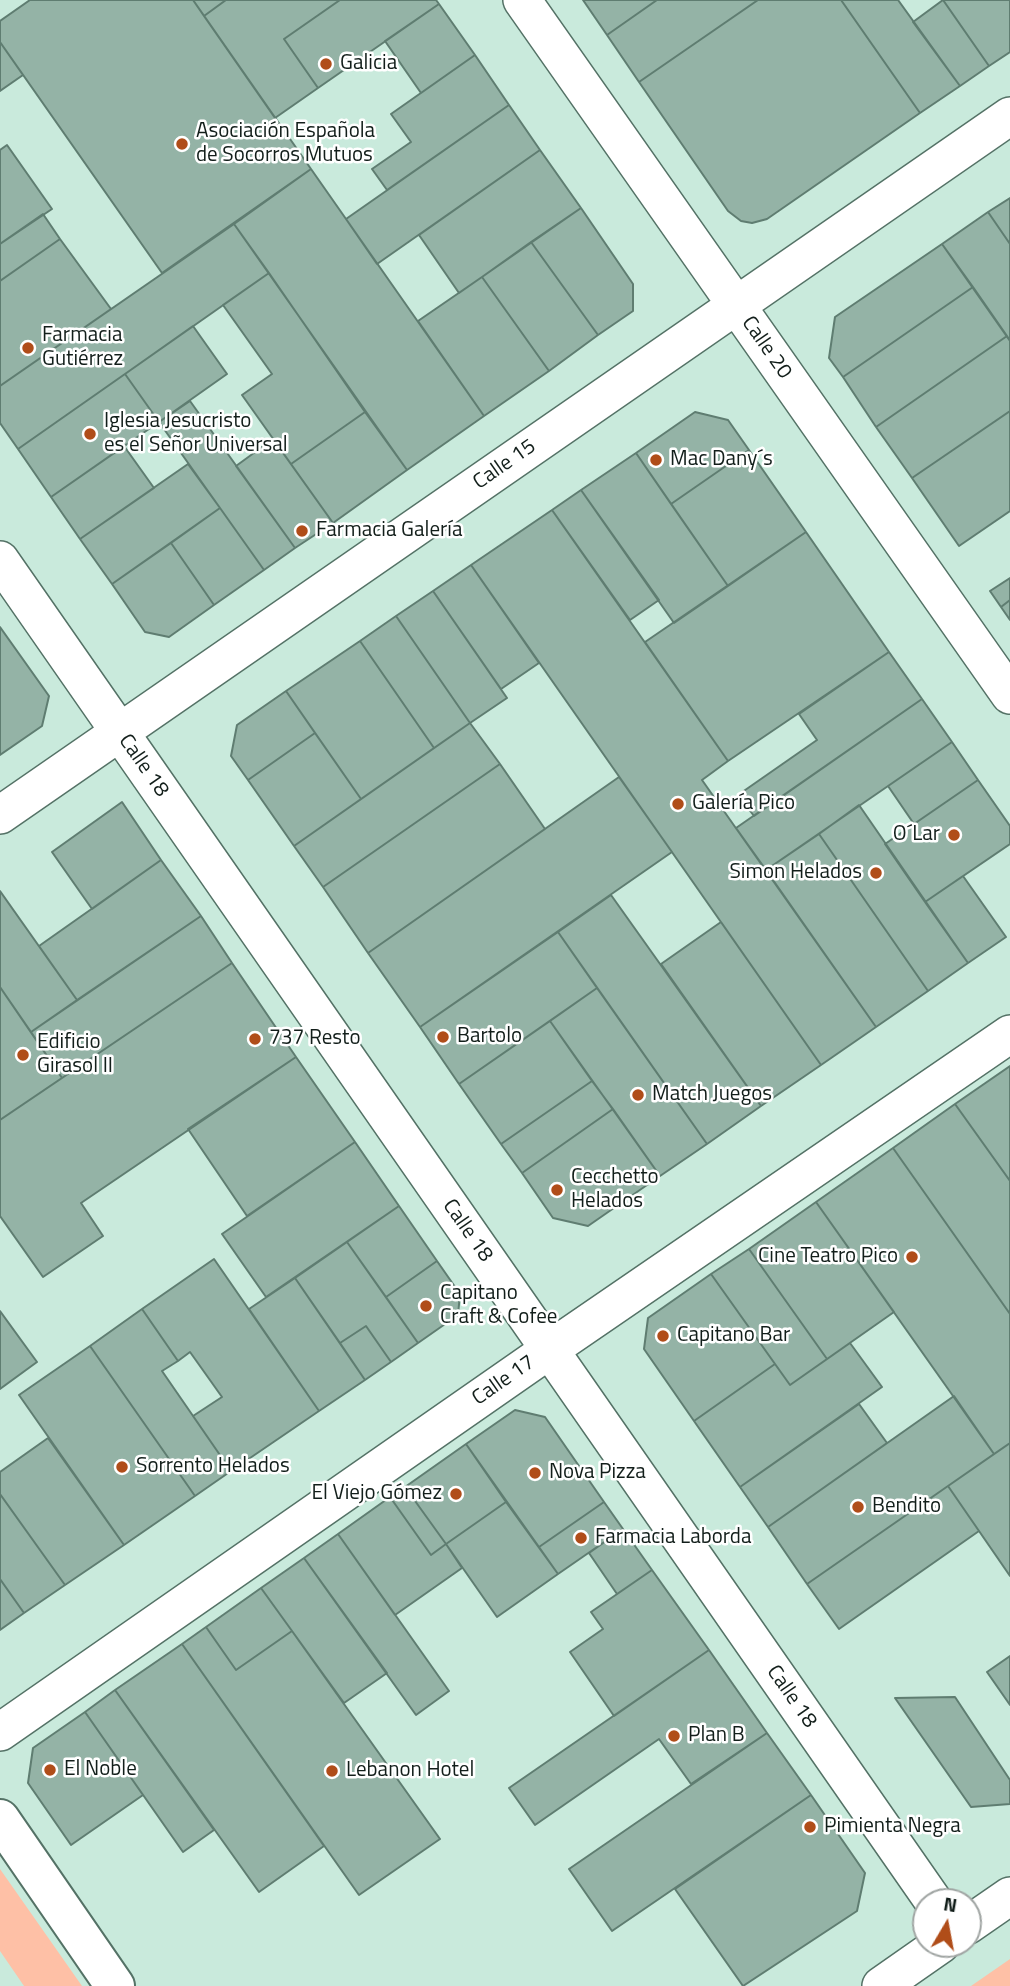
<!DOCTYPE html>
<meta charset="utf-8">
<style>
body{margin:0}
#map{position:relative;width:1010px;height:1986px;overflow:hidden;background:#c9eadc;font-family:"Titillium Web",sans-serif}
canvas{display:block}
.north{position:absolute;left:912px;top:1888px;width:70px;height:70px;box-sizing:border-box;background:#fff;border:2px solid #a0a5a3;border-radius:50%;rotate:10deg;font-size:19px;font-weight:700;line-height:28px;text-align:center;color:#121e1a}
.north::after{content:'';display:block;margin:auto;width:24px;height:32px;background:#b04d19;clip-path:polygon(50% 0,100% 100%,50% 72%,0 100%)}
</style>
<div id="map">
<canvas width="1010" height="1986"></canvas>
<div class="north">N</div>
</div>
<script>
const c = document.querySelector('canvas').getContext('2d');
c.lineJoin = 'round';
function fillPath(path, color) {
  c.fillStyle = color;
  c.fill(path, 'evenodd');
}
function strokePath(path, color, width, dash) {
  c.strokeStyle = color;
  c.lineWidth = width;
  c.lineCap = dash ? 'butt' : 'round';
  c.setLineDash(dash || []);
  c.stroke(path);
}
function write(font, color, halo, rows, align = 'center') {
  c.font = font + ' "Titillium Web",sans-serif';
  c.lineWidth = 5;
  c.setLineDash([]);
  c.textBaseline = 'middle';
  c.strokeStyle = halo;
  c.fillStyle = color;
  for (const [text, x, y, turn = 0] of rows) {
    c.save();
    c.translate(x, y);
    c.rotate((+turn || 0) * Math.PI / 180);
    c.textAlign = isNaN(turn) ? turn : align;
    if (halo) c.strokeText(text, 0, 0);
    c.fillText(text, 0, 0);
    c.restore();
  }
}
fillPath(new Path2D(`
 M 0,1869 L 82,1986 L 24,1986 L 0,1951 Z
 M 1010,1959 L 1010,1986 L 971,1986 Z`), '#fec0a6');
const building = new Path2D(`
 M 30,0 L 193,0 L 311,169 L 162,273 L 0,42 L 0,21 Z
 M 193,0 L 226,0 L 204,16 Z
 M 226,0 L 340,0 L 284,39 L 318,88 L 275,118 L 204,16 Z
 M 340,0 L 436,0 L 439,4 L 318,88 L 284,39 Z
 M 583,0 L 657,0 L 607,35 Z
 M 657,0 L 758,0 L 639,82 L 607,35 Z
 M 758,0 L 841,0 L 920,113 L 767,219 L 752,223 L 741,221 L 728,211 L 639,82 Z
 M 841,0 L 898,0 L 960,86 L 920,113 Z
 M 943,0 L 989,66 L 960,86 L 913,22 Z
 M 943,0 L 1010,0 L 1010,52 L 989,66 Z
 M 439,4 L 475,55 L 421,93 L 385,41 Z
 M 0,42 L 23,75 L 0,91 Z
 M 475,55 L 509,105 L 387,190 L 372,169 L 411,142 L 391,114 Z
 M 509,105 L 540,150 L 377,264 L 346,219 Z
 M 7,145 L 52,209 L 0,244 L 0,150 Z
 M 540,150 L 581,208 L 459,293 L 419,235 Z
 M 311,169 L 484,416 L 407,470 L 234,224 Z
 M 1010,198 L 1010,244 L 988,212 Z
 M 581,208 L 633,284 L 633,311 L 598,335 L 531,242 Z
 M 988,212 L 1010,244 L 1010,341 L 942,244 Z
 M 43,214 L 60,239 L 0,281 L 0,244 Z
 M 234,224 L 269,273 L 18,449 L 0,423 L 0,386 Z
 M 60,239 L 111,309 L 0,386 L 0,281 Z
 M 531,242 L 598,335 L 549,371 L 482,277 Z
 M 942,244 L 973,287 L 843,377 L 829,358 L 835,317 Z
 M 269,273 L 365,412 L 291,464 L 242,395 L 272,374 L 223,305 Z
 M 482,277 L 549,371 L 484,416 L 418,321 Z
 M 973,287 L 1007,336 L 876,427 L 843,377 Z
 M 193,326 L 227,374 L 159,422 L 125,374 Z
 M 1007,336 L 1010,341 L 1010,411 L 912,478 L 876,427 Z
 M 125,374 L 159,422 L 51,497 L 18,449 Z
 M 190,401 L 295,548 L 264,570 L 159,422 Z
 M 1010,411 L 1010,511 L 959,546 L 912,478 Z
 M 365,412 L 407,470 L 333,523 L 291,464 Z
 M 695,412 L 728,420 L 749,450 L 671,504 L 636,453 Z
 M 273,439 L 333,523 L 295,548 L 236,466 Z
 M 124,446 L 154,488 L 80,539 L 51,497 Z
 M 749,450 L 806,532 L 728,586 L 671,504 Z
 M 636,453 L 728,586 L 674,623 L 581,490 Z
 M 188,464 L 220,508 L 112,584 L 80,539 Z
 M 581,490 L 659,600 L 630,620 L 552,510 Z
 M 220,508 L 264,570 L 214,605 L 171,543 Z
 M 552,510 L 728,761 L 702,780 L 876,1027 L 821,1065 L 471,565 Z
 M 806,532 L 889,652 L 728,761 L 645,642 Z
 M 171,543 L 214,605 L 169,637 L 145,632 L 112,584 Z
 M 471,565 L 539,663 L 501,689 L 433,591 Z
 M 1010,578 L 1010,600 L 1001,607 L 990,591 Z
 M 433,591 L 507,698 L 470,723 L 396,616 Z
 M 1010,600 L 1010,620 L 1001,607 Z
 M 396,616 L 470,723 L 434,748 L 360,641 Z
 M 0,627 L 49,696 L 42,726 L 0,755 Z
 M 360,641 L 434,748 L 361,799 L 286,691 Z
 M 889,652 L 922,699 L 754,816 L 738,795 L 817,740 L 799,714 Z
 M 286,691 L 315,733 L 248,780 L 231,756 L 237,725 Z
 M 922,699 L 952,742 L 766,870 L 736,828 Z
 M 470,723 L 500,764 L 323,887 L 294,846 Z
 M 315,733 L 361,799 L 294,846 L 248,780 Z
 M 952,742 L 978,780 L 914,824 L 888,786 Z
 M 500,764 L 545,829 L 368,953 L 323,887 Z
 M 619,777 L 672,852 L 420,1027 L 368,953 Z
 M 978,780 L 1010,826 L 1010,844 L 925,902 L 885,844 Z
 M 122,802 L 161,860 L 92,909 L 52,852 Z
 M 859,805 L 968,963 L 928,991 L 819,834 Z
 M 819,834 L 928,991 L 876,1027 L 766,870 Z
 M 161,860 L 201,916 L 77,1000 L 39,946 Z
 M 963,876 L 1006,937 L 968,963 L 925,902 Z
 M 0,891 L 77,1000 L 31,1032 L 0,987 Z
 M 611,895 L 761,1106 L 707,1144 L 558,932 Z
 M 201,916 L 232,963 L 62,1078 L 31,1032 Z
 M 721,922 L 821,1065 L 761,1106 L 661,964 Z
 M 558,932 L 597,988 L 459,1084 L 420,1027 Z
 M 232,963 L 296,1057 L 81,1203 L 103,1236 L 43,1277 L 0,1216 L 0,1120 Z
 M 0,987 L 62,1078 L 0,1120 Z
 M 597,988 L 707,1144 L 660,1176 L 550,1021 Z
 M 550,1021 L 592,1081 L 501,1144 L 459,1084 Z
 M 296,1057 L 355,1142 L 247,1216 L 188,1129 Z
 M 1010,1066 L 1010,1181 L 955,1104 Z
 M 592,1081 L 613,1109 L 522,1173 L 501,1144 Z
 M 955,1104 L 1010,1181 L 1010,1314 L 893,1148 Z
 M 613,1109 L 660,1176 L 588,1226 L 553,1218 L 522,1173 Z
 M 355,1142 L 399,1206 L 266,1297 L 222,1234 Z
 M 893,1148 L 1010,1314 L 1010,1443 L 994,1454 L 816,1202 Z
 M 816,1202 L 894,1312 L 827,1359 L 749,1249 Z
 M 399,1206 L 437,1261 L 386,1297 L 347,1242 Z
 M 347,1242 L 418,1343 L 391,1362 L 366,1326 L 340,1343 L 295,1278 Z
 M 749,1249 L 827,1359 L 790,1385 L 711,1274 Z
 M 214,1259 L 319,1411 L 231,1471 L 193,1416 L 222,1397 L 190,1352 L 178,1361 L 142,1309 Z
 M 437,1261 L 460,1294 L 458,1315 L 418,1343 L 386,1297 Z
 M 711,1274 L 775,1364 L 694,1421 L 644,1349 L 648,1318 Z
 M 295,1278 L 365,1380 L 319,1411 L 249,1309 Z
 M 142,1309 L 178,1361 L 162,1371 L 231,1471 L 195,1496 L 90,1346 Z
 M 0,1311 L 37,1362 L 0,1389 Z
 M 366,1326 L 391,1362 L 365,1380 L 340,1343 Z
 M 850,1343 L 882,1387 L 740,1487 L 694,1421 L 775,1364 L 790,1385 Z
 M 90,1346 L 195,1496 L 124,1545 L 19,1395 Z
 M 954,1396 L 994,1454 L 807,1584 L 768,1527 Z
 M 859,1404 L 887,1443 L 768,1527 L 740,1487 Z
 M 515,1410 L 545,1417 L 604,1502 L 539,1547 L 466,1444 Z
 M 48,1438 L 124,1545 L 65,1585 L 0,1494 L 0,1472 Z
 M 1010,1443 L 1010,1576 L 948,1486 Z
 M 466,1444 L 506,1502 L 446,1544 L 405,1487 Z
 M 948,1486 L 979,1531 L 839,1629 L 807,1584 Z
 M 405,1487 L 446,1544 L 431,1555 L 390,1497 Z
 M 0,1494 L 65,1585 L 24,1613 L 0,1579 Z
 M 390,1497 L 431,1555 L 446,1544 L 462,1568 L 395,1615 L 338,1534 Z
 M 506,1502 L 558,1574 L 497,1617 L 446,1544 Z
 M 604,1502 L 623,1529 L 558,1574 L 539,1547 Z
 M 623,1529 L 652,1570 L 617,1594 L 589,1553 Z
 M 338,1534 L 449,1691 L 416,1715 L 304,1558 Z
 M 304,1558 L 387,1673 L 344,1703 L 261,1588 Z
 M 652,1570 L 709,1650 L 614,1716 L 570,1652 L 603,1629 L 591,1612 Z
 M 0,1579 L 24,1613 L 0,1630 Z
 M 261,1588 L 292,1631 L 236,1670 L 206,1627 Z
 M 206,1627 L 236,1670 L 292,1631 L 440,1839 L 359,1895 L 182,1644 Z
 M 182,1644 L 324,1846 L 259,1892 L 115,1690 Z
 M 709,1650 L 767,1733 L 691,1784 L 659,1739 L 535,1825 L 509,1788 Z
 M 1010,1656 L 1010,1705 L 987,1672 Z
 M 115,1690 L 214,1830 L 183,1852 L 85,1712 Z
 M 955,1697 L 1010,1780 L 1010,1804 L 971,1807 L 895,1698 Z
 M 85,1712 L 143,1795 L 71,1845 L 28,1783 L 33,1748 Z
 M 767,1733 L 811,1795 L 612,1931 L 569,1869 Z
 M 811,1795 L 865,1873 L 857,1911 L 743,1986 L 675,1889 Z`);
fillPath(building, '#94b3a6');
strokePath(building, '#5f7d71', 2);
const minor = new Path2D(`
 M 522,0 L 1010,695
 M 0,560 L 934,1902
 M 0,815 L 1010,116
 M 0,1732 L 549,1350 L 1010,1034
 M 968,1925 L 1010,1896
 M 881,1986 L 941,1944`);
const secondary = new Path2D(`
 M 0,1819 L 115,1986`);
strokePath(minor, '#547266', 40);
strokePath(secondary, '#547266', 42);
strokePath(minor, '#fff', 37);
strokePath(secondary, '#fff', 38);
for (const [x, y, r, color] of [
 [326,64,7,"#b04d19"],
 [182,144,7,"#b04d19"],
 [28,348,7,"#b04d19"],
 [90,434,7,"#b04d19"],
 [656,460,7,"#b04d19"],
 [302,531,7,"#b04d19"],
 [678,804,7,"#b04d19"],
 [954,835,7,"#b04d19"],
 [876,873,7,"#b04d19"],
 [443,1037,7,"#b04d19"],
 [255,1039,7,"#b04d19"],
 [23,1055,7,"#b04d19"],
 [638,1095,7,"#b04d19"],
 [557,1190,7,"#b04d19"],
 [912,1257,7,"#b04d19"],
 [426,1306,7,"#b04d19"],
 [663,1336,7,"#b04d19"],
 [122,1467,7,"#b04d19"],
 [535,1473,7,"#b04d19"],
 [456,1494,7,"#b04d19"],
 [858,1507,7,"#b04d19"],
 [581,1538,7,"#b04d19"],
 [674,1736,7,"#b04d19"],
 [50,1770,7,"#b04d19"],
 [332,1771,7,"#b04d19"],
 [810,1827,7,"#b04d19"]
]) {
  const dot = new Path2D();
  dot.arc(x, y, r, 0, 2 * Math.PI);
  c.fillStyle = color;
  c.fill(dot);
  strokePath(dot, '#fff', 2.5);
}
write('21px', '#121e1a', '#fff', [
 ["Galicia",340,64],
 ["Asociación Española",196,132],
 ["de Socorros Mutuos",196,156],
 ["Farmacia",42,336],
 ["Gutiérrez",42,360],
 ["Iglesia Jesucristo",104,422],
 ["es el Señor Universal",104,446],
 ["Mac Dany´s",670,460],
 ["Farmacia Galería",316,531],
 ["Galería Pico",692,804],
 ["O´Lar",940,835,"right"],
 ["Simon Helados",862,873,"right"],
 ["Bartolo",457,1037],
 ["737 Resto",269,1039],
 ["Edificio",37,1043],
 ["Girasol II",37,1067],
 ["Match Juegos",652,1095],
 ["Cecchetto",571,1178],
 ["Helados",571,1202],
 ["Cine Teatro Pico",898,1257,"right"],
 ["Capitano",440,1294],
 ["Craft & Cofee",440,1318],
 ["Capitano Bar",677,1336],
 ["Sorrento Helados",136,1467],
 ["Nova Pizza",549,1473],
 ["El Viejo Gómez",442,1494,"right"],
 ["Bendito",872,1507],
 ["Farmacia Laborda",595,1538],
 ["Plan B",688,1736],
 ["El Noble",64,1770],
 ["Lebanon Hotel",346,1771],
 ["Pimienta Negra",824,1827]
], 'left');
write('21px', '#121e1a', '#fff', [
 ["Calle 20",766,348,55],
 ["Calle 15",505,465,-35],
 ["Calle 18",143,766,55],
 ["Calle 18",467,1231,55],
 ["Calle 17",504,1381,-35],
 ["Calle 18",791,1697,55]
]);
</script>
